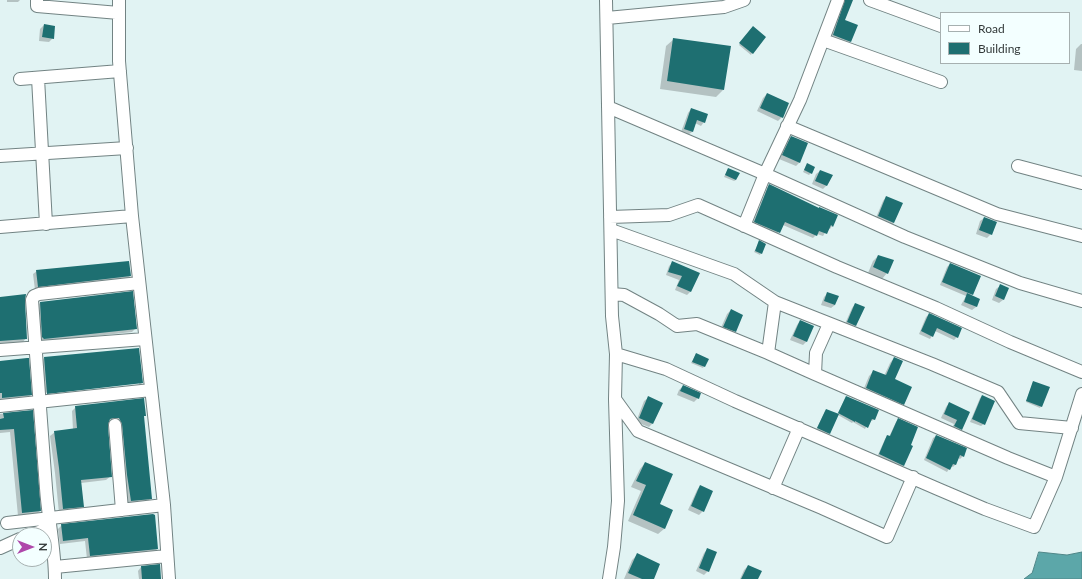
<!DOCTYPE html>
<style>
body{margin:0}
#map{position:relative;width:1082px;height:579px;overflow:hidden;background:#e1f3f3;font-family:Lato,sans-serif}
canvas{display:block}
.legend{position:absolute;left:940px;top:12px;width:130px;height:52px;box-sizing:border-box;background:#f3ffff;border:1px solid #a6b0b0;margin:0;padding:5px 7px;list-style:none;font-size:12px;color:#333a3a}
.legend li{display:flex;align-items:center;gap:8px;height:20px}
.legend b{width:20px;border:1px solid #a6b0b0}
.north{position:absolute;left:12px;top:527px;width:40px;height:40px;box-sizing:border-box;background:#f3ffff;border:1px solid #a6b0b0;border-radius:50%;rotate:90deg;font-size:11px;font-weight:700;line-height:16px;text-align:center;color:#333a3a}
.north::after{content:'';display:block;margin:auto;width:14px;height:18px;background:#af48ab;clip-path:polygon(50% 0,100% 100%,50% 72%,0 100%)}
</style>
<div id="map">
<canvas width="1082" height="579"></canvas>
<ul class="legend">
<li><b style="height:5px;background:#fff"></b>Road</li>
<li><b style="height:11px;background:#1e6f71"></b>Building</li>
</ul>
<div class="north">N</div>
</div>
<script>
const c = document.querySelector('canvas').getContext('2d');
c.lineJoin = 'round';
function fillPath(path, color) {
  c.fillStyle = color;
  c.fill(path, 'evenodd');
}
function strokePath(path, color, width, dash) {
  c.strokeStyle = color;
  c.lineWidth = width;
  c.lineCap = dash ? 'butt' : 'round';
  c.setLineDash(dash || []);
  c.stroke(path);
}
const water = new Path2D(`
 M 1039,552 L 1067,555 L 1082,552 L 1082,579 L 1024,579 L 1032,573 Z`);
fillPath(water, '#5ca7a9');
strokePath(water, '#508688', 1);
fillPath(new Path2D(`
 M 7,0 L 20,0 L 18,2 L 7,2 Z
 M 844,0 L 848,0 L 844,20 L 850,42 L 847,45 L 830,39 L 842,7 L 842,2 Z
 M 44,25 L 53,38 L 49,42 L 39,41 L 40,29 Z
 M 751,29 L 752,53 L 751,55 L 739,45 Z
 M 674,39 L 723,90 L 716,97 L 660,89 L 666,46 Z
 M 1081,44 L 1082,44 L 1082,71 L 1074,70 L 1076,49 Z
 M 767,94 L 782,117 L 778,121 L 757,111 L 763,98 Z
 M 691,109 L 704,122 L 701,126 L 695,123 L 692,132 L 688,135 L 681,132 L 688,113 Z
 M 792,137 L 799,163 L 796,166 L 779,159 L 788,141 Z
 M 806,166 L 811,173 L 809,175 L 803,172 Z
 M 728,169 L 736,180 L 734,181 L 724,177 Z
 M 820,171 L 827,185 L 823,189 L 812,184 L 816,174 Z
 M 769,185 L 818,209 L 832,226 L 830,229 L 828,228 L 823,236 L 817,234 L 813,238 L 783,225 L 776,236 L 752,225 L 767,188 Z
 M 886,197 L 894,223 L 890,226 L 875,220 L 883,201 Z
 M 984,218 L 991,234 L 987,238 L 976,234 L 980,221 Z
 M 759,242 L 761,253 L 760,255 L 754,252 Z
 M 878,256 L 887,273 L 882,279 L 868,273 L 873,261 Z
 M 672,263 L 698,274 L 690,292 L 687,295 L 675,290 L 679,280 L 666,275 L 669,266 Z
 M 950,264 L 972,295 L 971,296 L 979,299 L 976,307 L 972,310 L 961,305 L 966,296 L 940,285 L 947,267 Z
 M 37,271 L 130,276 L 126,280 L 35,290 L 33,274 Z
 M 1000,286 L 1008,289 L 1003,300 L 999,303 L 992,300 L 996,289 Z
 M 828,293 L 835,305 L 831,308 L 821,305 L 824,297 Z
 M 0,298 L 24,300 L 26,338 L 23,342 L 0,344 Z
 M 40,303 L 136,328 L 132,332 L 40,342 L 37,306 Z
 M 855,304 L 856,325 L 852,329 L 844,326 L 852,308 Z
 M 731,310 L 735,331 L 731,335 L 720,330 L 727,314 Z
 M 929,314 L 957,337 L 954,340 L 935,331 L 930,339 L 919,334 L 926,317 Z
 M 800,321 L 806,342 L 803,345 L 790,340 L 797,325 Z
 M 696,354 L 707,360 L 703,368 L 691,363 Z
 M 44,358 L 142,383 L 138,387 L 43,397 L 43,395 L 139,385 L 139,383 L 43,393 L 41,361 Z
 M 894,358 L 894,380 L 903,404 L 899,409 L 862,393 L 869,376 L 873,372 L 884,376 L 890,363 Z
 M 0,362 L 31,395 L 27,398 L 0,401 Z
 M 1033,382 L 1041,406 L 1040,408 L 1026,402 Z
 M 683,386 L 698,398 L 694,402 L 677,395 L 679,390 Z
 M 982,396 L 984,424 L 981,426 L 970,422 L 980,398 Z
 M 648,398 L 652,424 L 649,427 L 636,422 L 644,401 Z
 M 845,399 L 874,419 L 872,421 L 870,420 L 865,429 L 853,422 L 852,423 L 838,415 L 828,435 L 816,430 L 825,411 L 826,410 L 837,415 Z
 M 949,403 L 969,412 L 961,429 L 958,433 L 951,430 L 954,424 L 941,418 L 946,407 Z
 M 76,407 L 143,417 L 151,498 L 146,503 L 127,505 L 114,422 L 109,421 L 107,425 L 111,476 L 106,480 L 81,483 L 83,506 L 79,510 L 59,513 L 55,473 L 50,436 L 55,432 L 73,430 L 72,411 Z
 M 32,411 L 40,511 L 36,515 L 18,516 L 10,432 L 0,433 L 0,414 Z
 M 898,420 L 904,465 L 901,467 L 877,457 L 885,439 L 887,436 L 889,437 L 896,422 Z
 M 936,436 L 963,456 L 960,459 L 958,458 L 956,464 L 953,467 L 951,466 L 947,472 L 924,460 L 933,438 Z
 M 645,463 L 659,505 L 672,511 L 664,529 L 658,534 L 628,521 L 641,491 L 631,487 L 640,469 Z
 M 700,486 L 703,511 L 699,515 L 688,510 L 697,490 Z
 M 62,525 L 157,549 L 154,553 L 87,559 L 85,541 L 60,544 L 58,529 Z
 M 708,549 L 708,571 L 704,575 L 696,571 L 704,553 Z
 M 637,555 L 653,579 L 624,579 L 632,560 Z
 M 748,566 L 757,579 L 740,579 L 744,570 Z
 M 141,567 L 160,579 L 139,579 L 138,571 Z`), '#0003');
fillPath(new Path2D(`
 M 845,0 L 853,0 L 845,20 L 858,25 L 851,42 L 833,35 Z
 M 44,24 L 55,26 L 54,39 L 42,37 Z
 M 753,26 L 766,37 L 753,54 L 739,43 Z
 M 673,38 L 731,46 L 724,90 L 667,81 Z
 M 767,93 L 789,103 L 783,118 L 760,108 Z
 M 691,108 L 708,114 L 705,123 L 697,120 L 693,132 L 684,129 Z
 M 791,136 L 808,143 L 800,163 L 782,155 Z
 M 807,163 L 815,167 L 812,174 L 804,170 Z
 M 728,168 L 740,173 L 736,180 L 725,175 Z
 M 820,170 L 833,175 L 827,186 L 815,181 Z
 M 769,184 L 819,208 L 819,207 L 838,215 L 833,227 L 831,225 L 827,234 L 819,231 L 817,236 L 785,222 L 780,233 L 754,222 Z
 M 886,196 L 903,203 L 894,223 L 878,216 Z
 M 984,217 L 997,222 L 992,235 L 979,230 Z
 M 759,240 L 766,244 L 762,254 L 755,251 Z
 M 878,255 L 894,260 L 888,274 L 873,267 Z
 M 129,261 L 131,276 L 38,287 L 36,270 Z
 M 672,261 L 700,273 L 691,292 L 677,286 L 682,276 L 668,272 Z
 M 950,263 L 981,276 L 973,295 L 942,282 Z
 M 1000,284 L 1009,288 L 1004,300 L 995,296 Z
 M 133,291 L 137,329 L 44,339 L 42,337 L 40,302 Z
 M 827,292 L 839,296 L 835,305 L 824,301 Z
 M 967,293 L 980,299 L 977,307 L 964,302 Z
 M 26,294 L 25,301 L 27,339 L 0,341 L 0,297 Z
 M 855,303 L 865,307 L 856,326 L 847,322 Z
 M 731,309 L 743,315 L 736,332 L 723,327 Z
 M 929,313 L 962,328 L 958,338 L 937,328 L 933,337 L 921,331 Z
 M 800,320 L 814,326 L 807,342 L 793,336 Z
 M 139,348 L 143,383 L 47,394 L 44,357 Z
 M 696,353 L 709,359 L 705,367 L 692,362 Z
 M 894,357 L 903,361 L 895,379 L 912,387 L 904,405 L 866,388 L 873,370 L 886,375 Z
 M 27,358 L 29,358 L 32,395 L 2,398 L 2,393 L 0,393 L 0,361 Z
 M 1033,381 L 1050,387 L 1042,407 L 1026,401 Z
 M 683,385 L 701,393 L 699,399 L 680,391 Z
 M 982,395 L 995,401 L 985,425 L 972,419 Z
 M 648,396 L 663,403 L 653,424 L 639,418 Z
 M 846,396 L 879,410 L 875,420 L 872,419 L 868,428 L 855,421 L 855,422 L 838,413 Z
 M 144,398 L 146,416 L 144,416 L 152,499 L 131,501 L 127,475 L 122,424 L 119,418 L 114,418 L 110,419 L 108,425 L 112,477 L 81,480 L 84,507 L 63,509 L 59,468 L 54,431 L 77,428 L 75,406 Z
 M 949,402 L 970,412 L 962,430 L 954,426 L 957,420 L 944,414 Z
 M 826,409 L 839,414 L 830,434 L 817,428 Z
 M 33,410 L 41,511 L 22,513 L 14,429 L 0,430 L 0,419 L 4,418 L 3,413 Z
 M 898,418 L 918,427 L 911,445 L 913,446 L 904,466 L 879,454 L 887,435 L 890,436 Z
 M 936,435 L 967,448 L 964,457 L 960,455 L 956,465 L 953,464 L 950,470 L 926,458 Z
 M 645,462 L 673,474 L 660,504 L 673,510 L 665,529 L 633,515 L 646,485 L 636,481 Z
 M 700,485 L 713,491 L 704,512 L 691,506 Z
 M 153,514 L 155,515 L 158,549 L 90,556 L 88,538 L 63,541 L 61,524 Z
 M 707,548 L 717,552 L 709,572 L 699,568 Z
 M 637,553 L 660,564 L 654,579 L 642,579 L 628,573 Z
 M 160,564 L 161,579 L 142,579 L 141,566 Z
 M 748,565 L 762,571 L 758,579 L 741,579 Z`), '#1e6f71');
const street = new Path2D(`
 M 37,0 L 37,6 L 119,13
 M 119,0 L 119,61 L 132,216 L 164,505 L 169,579
 M 606,0 L 612,316 L 616,354 L 615,399 L 618,501 L 614,547 L 609,579
 M 870,0 L 941,26
 M 607,18 L 724,7 L 744,0
 M 823,40 L 941,82
 M 38,78 L 46,224
 M 20,79 L 120,71
 M 608,107 L 765,174 L 905,237 L 1020,283 L 1082,301
 M 787,126 L 997,214 L 1082,236
 M 0,156 L 127,148
 M 1018,166 L 1082,183
 M 610,217 L 669,215 L 698,205 L 837,267 L 936,308 L 1010,342 L 1082,372
 M 744,226 L 765,174 L 800,100 L 838,0
 M 0,227 L 132,216
 M 611,230 L 734,274 L 775,302 L 932,364 L 998,392 L 1019,423 L 1072,428
 M 612,294 L 624,295 L 659,314 L 677,326 L 697,324 L 768,353
 M 775,302 L 768,353 L 815,374
 M 829,324 L 816,353 L 815,374 L 1008,458 L 1056,477
 M 0,350 L 145,339
 M 616,354 L 666,369 L 735,401 L 938,489 L 985,509 L 1034,527 L 1056,477 L 1082,394
 M 615,399 L 638,431 L 822,508 L 887,537 L 913,477
 M 0,406 L 151,390
 M 115,425 L 122,510
 M 773,488 L 799,428
 M 7,523 L 164,505
 M 31,535 L 42,531 L 50,530
 M 0,548 L 20,539
 M 55,567 L 167,556
 M 55,579 C 55,549 48,518 46,488 C 41,425 37,362 32,300 L 34,296 L 39,294 L 139,283`);
strokePath(street, '#728383', 14);
strokePath(street, '#fff', 12);
</script>
